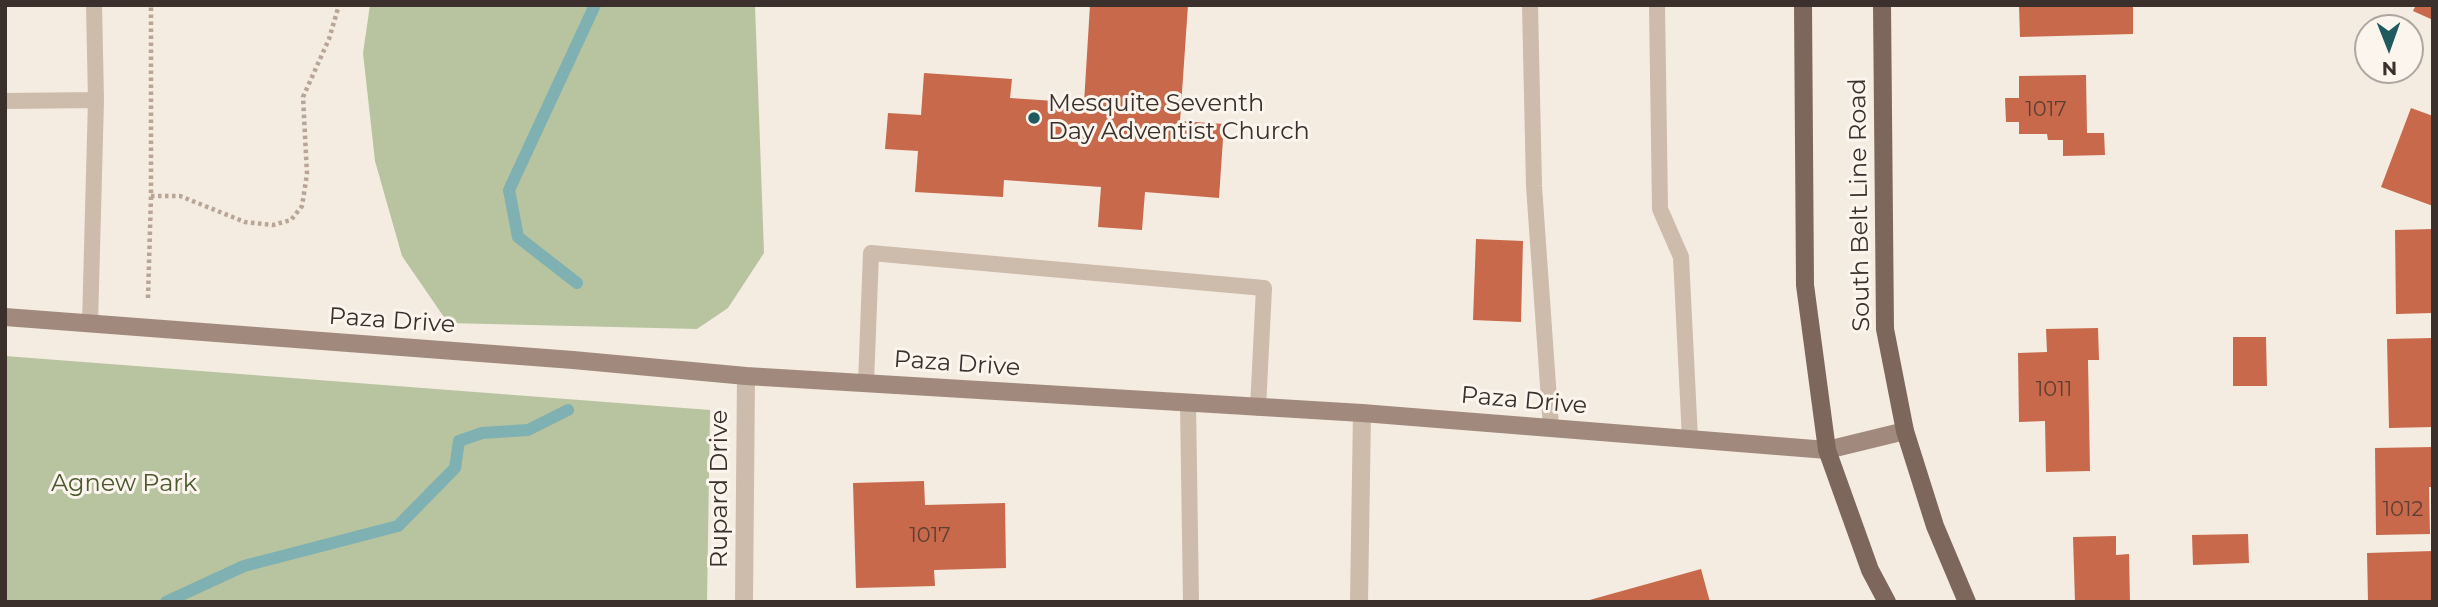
<!DOCTYPE html>
<style>
body{margin:0}
#map{position:relative;width:2438px;height:607px;overflow:hidden;background:#f4ebe1;font-family:Montserrat,sans-serif}
canvas{display:block}
.frame{position:absolute;inset:0;border:7px solid #3b302b;pointer-events:none}
.north{position:absolute;left:2354px;top:14px;width:70px;height:70px;box-sizing:border-box;background:#fbf5ee;border:2px solid #aea6a0;border-radius:50%;rotate:179deg;font-size:19px;font-weight:700;line-height:28px;text-align:center;color:#3b302b}
.north::after{content:'';display:block;margin:auto;width:24px;height:32px;background:#1f5a5e;clip-path:polygon(50% 0,100% 100%,50% 72%,0 100%)}
</style>
<div id="map">
<canvas width="2438" height="607"></canvas>
<div class="frame"></div>
<div class="north">N</div>
</div>
<script>
const c = document.querySelector('canvas').getContext('2d');
c.lineJoin = 'round';
function fillPath(path, color) {
  c.fillStyle = color;
  c.fill(path, 'evenodd');
}
function strokePath(path, color, width, dash) {
  c.strokeStyle = color;
  c.lineWidth = width;
  c.lineCap = dash ? 'butt' : 'round';
  c.setLineDash(dash || []);
  c.stroke(path);
}
function write(font, color, halo, rows, align = 'center') {
  c.font = font + ' Montserrat,sans-serif';
  c.lineWidth = 6;
  c.setLineDash([]);
  c.textBaseline = 'middle';
  c.strokeStyle = halo;
  c.fillStyle = color;
  for (const [text, x, y, turn = 0] of rows) {
    c.save();
    c.translate(x, y);
    c.rotate((+turn || 0) * Math.PI / 180);
    c.textAlign = isNaN(turn) ? turn : align;
    if (halo) c.strokeText(text, 0, 0);
    c.fillText(text, 0, 0);
    c.restore();
  }
}
fillPath(new Path2D(`
 M 370,5 L 755,5 L 764,253 L 728,308 L 697,329 L 448,323 L 402,256 L 375,161 L 363,53 Z
 M 5,356 L 710,410 L 707,602 L 5,602 Z`), '#b8c4a0');
strokePath(new Path2D(`
 M 577,283 L 518,237 L 509,190 L 595,5
 M 166,602 L 244,566 L 398,526 L 455,468 L 459,441 L 482,433 L 528,430 L 568,410`), '#7fb0b2', 12);
fillPath(new Path2D(`
 M 1090,5 L 1188,5 L 1180,121 L 1224,124 L 1219,198 L 1145,192 L 1142,230 L 1098,227 L 1101,187 L 1004,180 L 1003,197 L 915,192 L 918,151 L 885,149 L 888,113 L 921,115 L 924,73 L 1012,79 L 1010,98 L 1084,103 Z
 M 2019,5 L 2133,5 L 2133,34 L 2020,37 Z
 M 2416,5 L 2433,5 L 2433,20 L 2413,11 Z
 M 2086,75 L 2087,133 L 2104,133 L 2105,155 L 2063,156 L 2063,140 L 2048,140 L 2047,134 L 2019,134 L 2019,122 L 2006,122 L 2005,98 L 2019,98 L 2019,76 Z
 M 2411,108 L 2433,116 L 2433,206 L 2381,187 Z
 M 2433,229 L 2433,313 L 2396,314 L 2395,230 Z
 M 1476,239 L 1523,241 L 1521,322 L 1473,320 Z
 M 2098,328 L 2099,360 L 2088,360 L 2090,471 L 2046,472 L 2045,421 L 2019,422 L 2018,353 L 2047,352 L 2046,329 Z
 M 2233,337 L 2266,337 L 2267,386 L 2233,386 Z
 M 2433,338 L 2433,427 L 2389,428 L 2387,339 Z
 M 2433,447 L 2433,487 L 2429,487 L 2430,534 L 2376,535 L 2375,448 Z
 M 924,481 L 925,505 L 1005,503 L 1006,568 L 934,570 L 935,586 L 856,588 L 853,483 Z
 M 2248,534 L 2249,563 L 2193,565 L 2192,535 Z
 M 2116,536 L 2116,555 L 2129,554 L 2130,602 L 2075,602 L 2073,537 Z
 M 2433,551 L 2433,602 L 2368,602 L 2367,553 Z
 M 1701,569 L 1710,602 L 1587,602 L 1586,601 Z`), '#c8694b');
strokePath(new Path2D(`
 M 151,196 L 180,196 L 245,222 L 273,225 L 291,220 L 302,206 L 307,174 L 303,97 L 329,39 L 339,5
 M 148,298 L 151,196 L 151,5`), '#b9a596', 4.5, [3.5, 3.5]);
strokePath(new Path2D(`
 M 94,5 L 96,100
 M 1530,5 L 1534,186 L 1551,428
 M 1657,5 L 1660,209 L 1681,257 L 1690,439
 M 5,101 L 96,100 L 90,323
 M 866,383 L 871,253 L 1264,288 L 1258,408
 M 1188,404 L 1191,602`), '#cdbbac', 16);
strokePath(new Path2D(`
 M 744,602 L 746,376
 M 1359,602 L 1362,413`), '#cdbbac', 18);
strokePath(new Path2D(`
 M 5,317 L 573,360 L 746,376 L 1362,413 L 1827,450 L 1905,431`), '#a18a7d', 18);
strokePath(new Path2D(`
 M 1803,5 L 1805,285 L 1827,450 L 1870,570 L 1887,602
 M 1882,5 L 1885,329 L 1905,431 L 1935,526 L 1967,602`), '#7d675c', 18);
for (const [x, y, r, color] of [
 [1034,118,7,"#1f5a5e"]
]) {
  const dot = new Path2D();
  dot.arc(x, y, r, 0, 2 * Math.PI);
  c.fillStyle = color;
  c.fill(dot);
  strokePath(dot, '#fbf5ee', 2.5);
}
write('21px', '#5e3e33', null, [
 ["1017",2046,110],
 ["1011",2054,390],
 ["1012",2403,510],
 ["1017",930,536]
]);
write('24px', '#3b302b', '#fbf5ee', [
 ["Mesquite Seventh",1048,104],
 ["Day Adventist Church",1048,132]
], 'left');
write('24px', '#3b302b', '#fbf5ee', [
 ["South Belt Line Road",1860,205,-91],
 ["Paza Drive",392,321,4],
 ["Paza Drive",957,364,4],
 ["Paza Drive",1524,401,5],
 ["Rupard Drive",720,489,-90]
]);
write('24px', '#4a5a2e', '#fbf5ee', [
 ["Agnew Park",124,484]
]);
</script>
